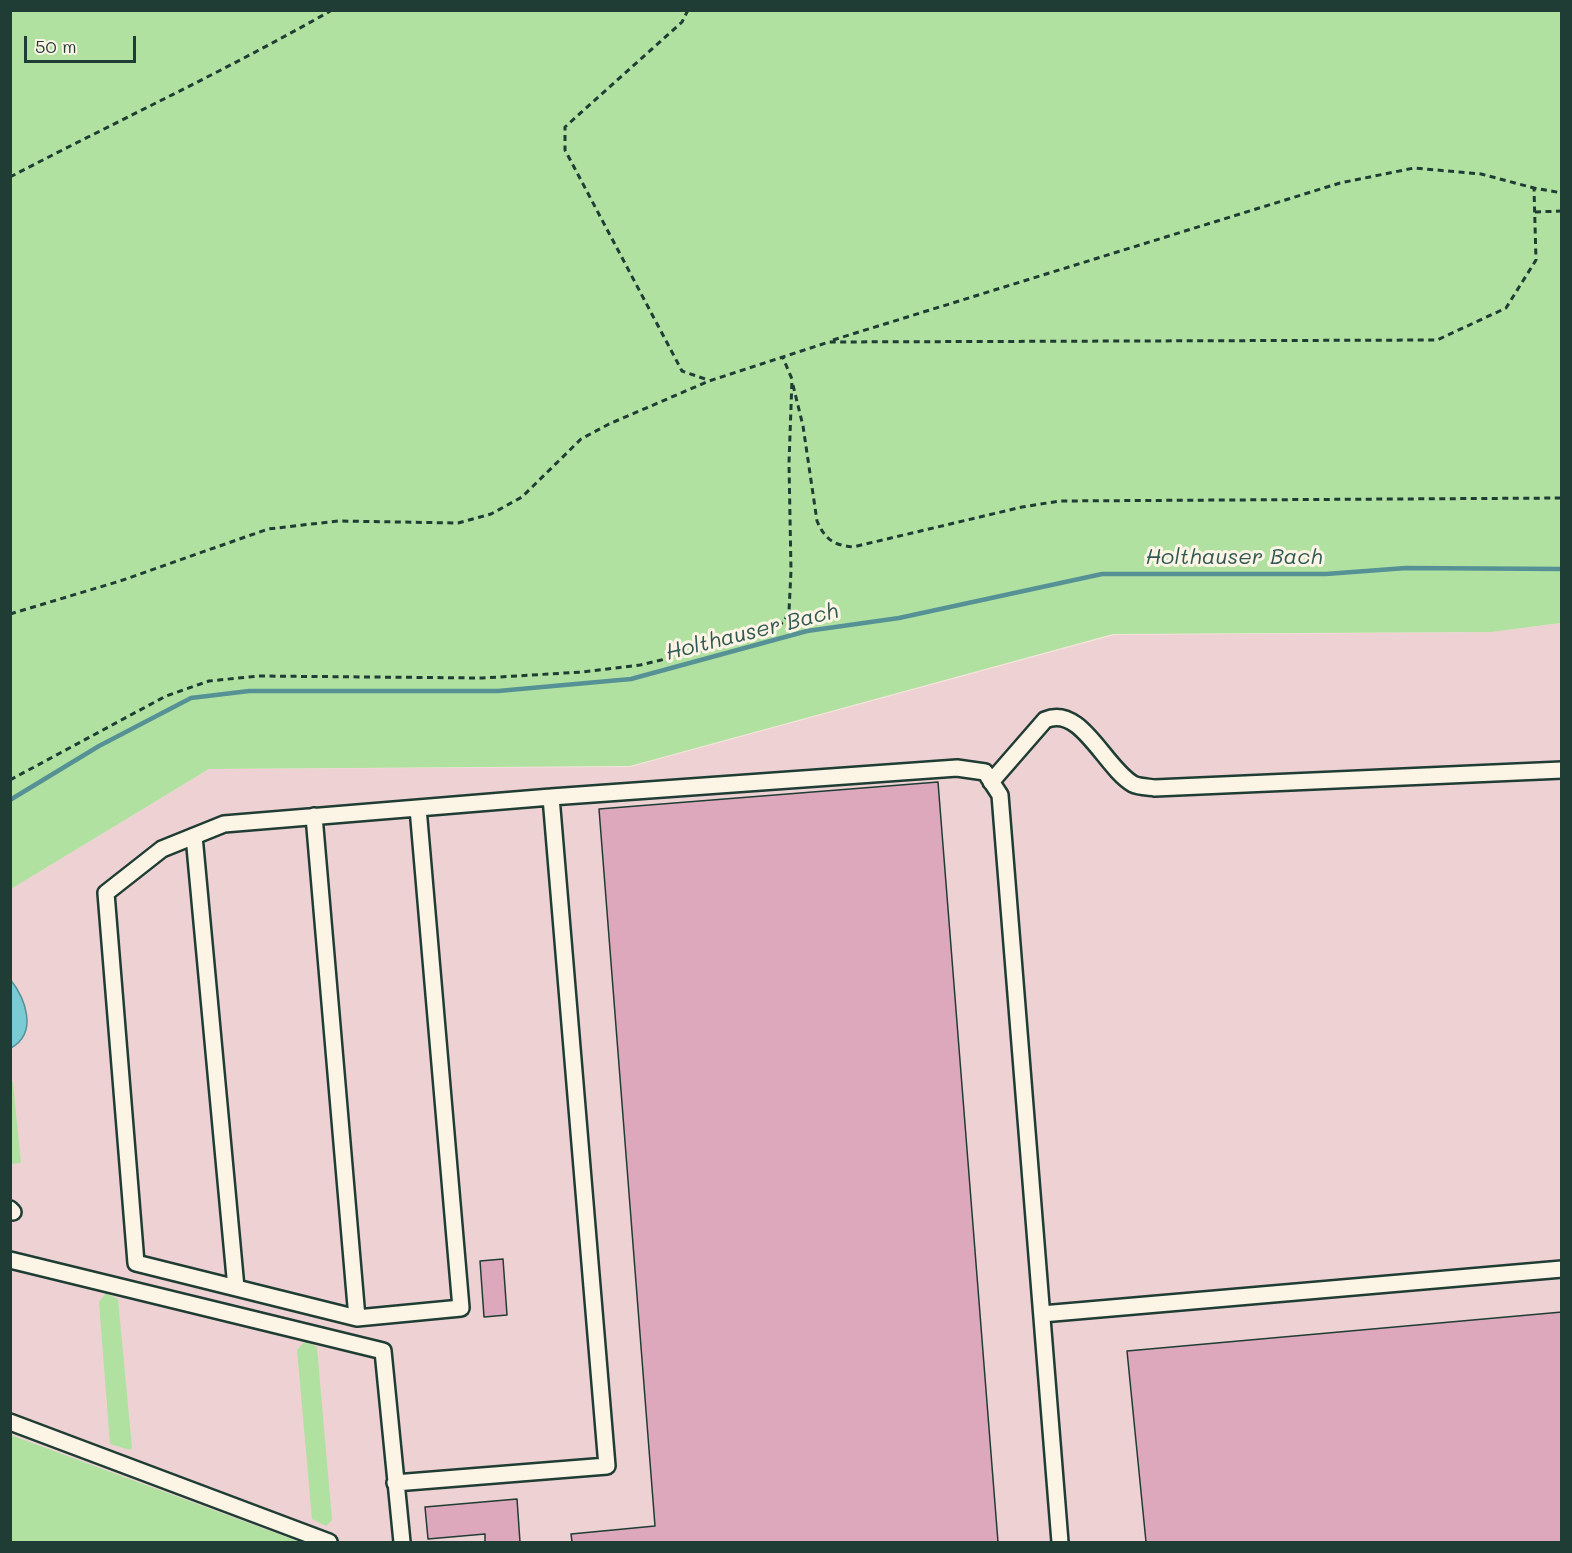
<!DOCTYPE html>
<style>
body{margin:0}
#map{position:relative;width:1572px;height:1553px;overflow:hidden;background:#f6e5dd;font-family:Mali,sans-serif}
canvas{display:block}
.frame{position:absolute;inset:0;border:12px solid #1f3d34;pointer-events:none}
.scale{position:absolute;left:24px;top:36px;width:112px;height:27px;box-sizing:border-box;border:3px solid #1f3d34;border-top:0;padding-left:8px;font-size:18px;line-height:21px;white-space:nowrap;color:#1f3d34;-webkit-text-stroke:4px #fcf5e5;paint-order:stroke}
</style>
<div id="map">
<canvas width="1572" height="1553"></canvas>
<div class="frame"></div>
<div class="scale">50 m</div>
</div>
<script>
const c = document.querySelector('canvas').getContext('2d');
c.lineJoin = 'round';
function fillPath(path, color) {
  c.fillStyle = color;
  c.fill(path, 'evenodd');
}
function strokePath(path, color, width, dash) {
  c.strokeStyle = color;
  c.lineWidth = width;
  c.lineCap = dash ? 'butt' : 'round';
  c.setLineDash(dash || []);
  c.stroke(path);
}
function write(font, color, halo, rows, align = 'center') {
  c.font = font + ' Mali,sans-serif';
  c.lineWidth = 6;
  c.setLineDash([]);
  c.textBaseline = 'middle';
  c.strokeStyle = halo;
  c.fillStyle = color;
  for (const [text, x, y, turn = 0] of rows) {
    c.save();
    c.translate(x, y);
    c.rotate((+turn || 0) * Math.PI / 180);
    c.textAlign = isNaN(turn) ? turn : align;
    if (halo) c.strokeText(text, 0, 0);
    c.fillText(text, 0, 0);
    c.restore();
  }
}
fillPath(new Path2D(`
 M 1561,623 L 1561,1542 L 300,1542 L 11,1435 L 11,889 L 209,769 L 630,767 L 1114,635 L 1491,632 Z`), '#eed2d3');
fillPath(new Path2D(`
 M 11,10 L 1561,11 L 1561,623 L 1491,632 L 1113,634 L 630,766 L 209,769 L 11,889 Z
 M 11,1082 L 13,1082 L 21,1163 L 11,1164 Z
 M 106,1293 L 118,1299 L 132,1448 L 130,1450 L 110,1444 L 99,1302 Z
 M 305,1341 L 317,1347 L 332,1520 L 326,1526 L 312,1519 L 297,1350 Z
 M 11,1435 L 300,1542 L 11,1542 Z`), '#b0e1a1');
const water = new Path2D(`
 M 10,979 C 26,999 38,1033 11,1048 Z`);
fillPath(water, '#7bcbd5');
strokePath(water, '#569295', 1.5);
strokePath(new Path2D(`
 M 10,800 L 99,746 L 191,698 L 249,691 L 498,691 L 631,679 L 807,631 L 899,618 L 1102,574 L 1326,574 L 1406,568 L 1562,569`), '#569295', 4.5);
const building = new Path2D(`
 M 938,782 L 998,1542 L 572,1542 L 571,1534 L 655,1526 L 599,809 Z
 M 503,1259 L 507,1315 L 484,1317 L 480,1261 Z
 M 1562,1312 L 1562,1542 L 1146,1542 L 1127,1351 Z
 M 517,1499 L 520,1542 L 485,1542 L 485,1534 L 428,1539 L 425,1507 Z`);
fillPath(building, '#dda7bc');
strokePath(building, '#1f3d34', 1.5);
const minor = new Path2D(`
 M 991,782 L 1045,720 C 1081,704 1104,767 1133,784 C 1139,787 1148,787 1155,788 L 1562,770
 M 418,808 L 461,1308 L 357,1318 L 136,1263 L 106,893 L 162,849 L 224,824 L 551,797
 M 314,816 L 357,1318
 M 194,836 L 236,1288
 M 10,1209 L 13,1212
 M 10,1260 L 383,1351 L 402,1542
 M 1042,1314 L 1562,1269
 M 10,1422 L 329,1542
 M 395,1483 L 607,1466 L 551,797 L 957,768 L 985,772 L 1000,795 L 1060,1542`);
strokePath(minor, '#1f3d34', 20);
strokePath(new Path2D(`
 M 688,10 L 682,22 L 565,127 L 565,150 L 682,371 L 708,380
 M 10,177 C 117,121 227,70 332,10
 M 1535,212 L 1562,211
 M 833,340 L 1340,183 L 1414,168 L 1481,174 L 1534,188
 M 793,385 L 803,426 L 817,521 C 825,539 833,545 853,547 L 1022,507 L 1060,501 L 1562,498
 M 10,614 L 120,581 L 268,529 L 338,521 L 458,523 L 491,514 L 522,497 L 581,439 L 609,424 L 709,381 L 829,342 L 1437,340 L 1506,308 L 1536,260 L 1534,188 L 1562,193
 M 10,780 L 166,696 L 209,681 L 259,676 L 482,678 L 582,672 L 640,665 L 704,650 L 764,632 L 784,622 L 789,611 L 791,571 L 789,463 L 792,379 L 783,358`), '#1f3d34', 3, [6, 4.5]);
strokePath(minor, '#fcf5e5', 15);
write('italic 22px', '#315954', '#fcf5e5', [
 ["Holthauser Bach",1234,557],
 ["Holthauser Bach",752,632,-14]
]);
</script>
